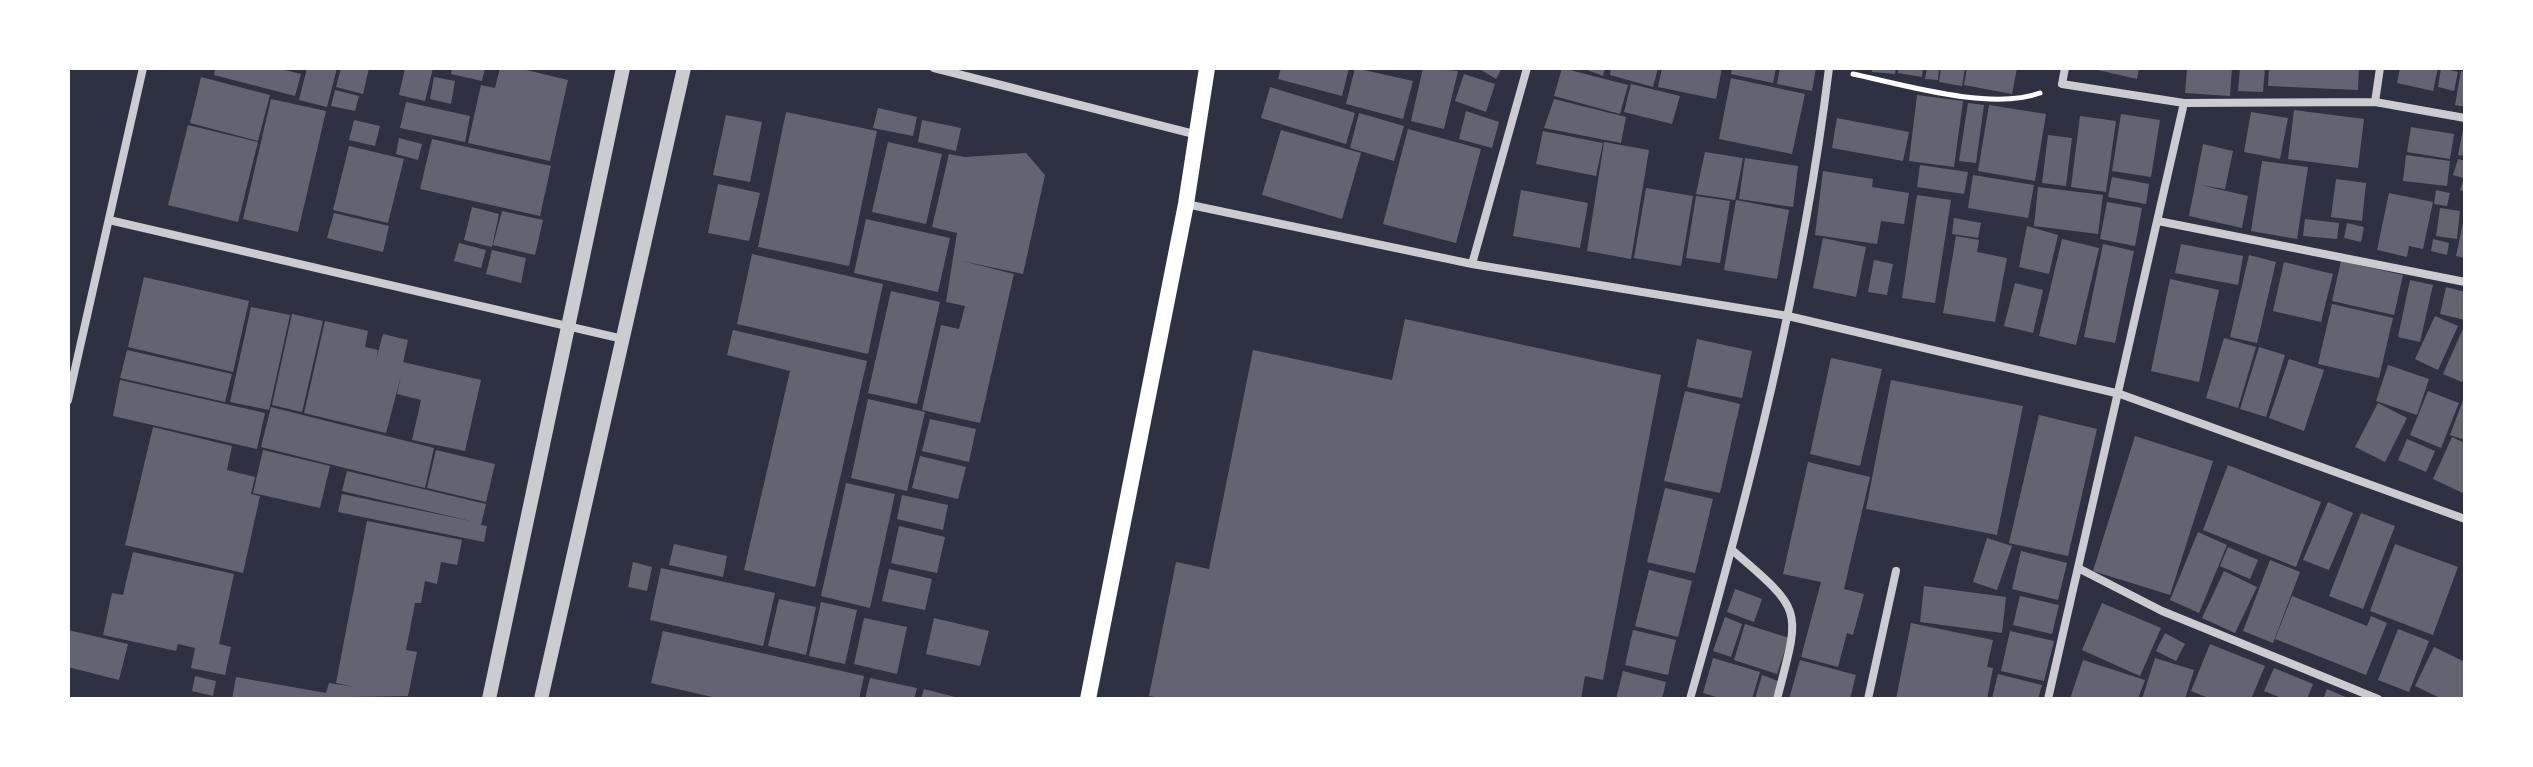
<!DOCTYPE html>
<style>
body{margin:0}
#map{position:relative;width:2533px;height:767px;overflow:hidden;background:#2d3142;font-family:"PT Sans",sans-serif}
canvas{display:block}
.frame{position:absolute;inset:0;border:70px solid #fff;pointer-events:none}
</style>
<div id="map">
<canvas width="2533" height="767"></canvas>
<div class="frame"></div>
</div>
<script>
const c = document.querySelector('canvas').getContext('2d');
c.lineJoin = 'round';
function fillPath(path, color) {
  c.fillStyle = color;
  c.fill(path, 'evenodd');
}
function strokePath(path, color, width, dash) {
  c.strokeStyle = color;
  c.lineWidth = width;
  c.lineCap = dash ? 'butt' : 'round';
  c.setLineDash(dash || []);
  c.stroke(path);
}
fillPath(new Path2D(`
 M 215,68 L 277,68 L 301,74 L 295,96 L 214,75 Z
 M 307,68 L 337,68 L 327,107 L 299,100 Z
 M 341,68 L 369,68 L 363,94 L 336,87 Z
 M 405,68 L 433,68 L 425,101 L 399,95 Z
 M 452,68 L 485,68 L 482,81 L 451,74 Z
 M 500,68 L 518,68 L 568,80 L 550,161 L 468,143 L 481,85 L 495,88 Z
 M 1281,68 L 1349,68 L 1342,96 L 1278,79 Z
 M 1355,68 L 1413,81 L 1403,119 L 1346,104 Z
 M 1423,68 L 1458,71 L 1444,129 L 1411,121 Z
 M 1478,68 L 1502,68 L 1496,79 Z
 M 1562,68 L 1628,85 L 1620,114 L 1554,96 Z
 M 1582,68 L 1605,68 L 1603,76 Z
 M 1611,68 L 1658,68 L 1653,87 L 1610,75 Z
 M 1662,68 L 1722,68 L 1716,99 L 1658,87 Z
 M 1732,68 L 1776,68 L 1773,83 L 1731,74 Z
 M 1780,68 L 1816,68 L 1812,91 L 1777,84 Z
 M 1872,68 L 1896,68 L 1895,74 L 1872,72 Z
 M 1899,68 L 1923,68 L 1922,77 L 1898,73 Z
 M 1927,68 L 1939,68 L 1938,80 L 1925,79 Z
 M 1941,68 L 1965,68 L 1962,86 L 1939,82 Z
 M 1967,68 L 2017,68 L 2012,94 L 1964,85 Z
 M 2089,68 L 2139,68 L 2137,79 Z
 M 2187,68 L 2232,68 L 2230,96 L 2185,93 Z
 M 2240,68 L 2265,68 L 2263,92 L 2238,91 Z
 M 2269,68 L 2359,68 L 2358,90 L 2268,86 Z
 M 2400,68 L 2438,68 L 2433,91 L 2397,83 Z
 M 2441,68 L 2458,72 L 2454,91 L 2438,87 Z
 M 2461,71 L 2465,72 L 2465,107 L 2455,105 Z
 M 1464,74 L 1495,84 L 1486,112 L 1455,101 Z
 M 201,77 L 270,95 L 258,141 L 190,123 Z
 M 434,77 L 455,81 L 451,104 L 430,99 Z
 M 1731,78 L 1805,94 L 1792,154 L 1719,139 Z
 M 1631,84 L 1680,96 L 1672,124 L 1624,112 Z
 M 1270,87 L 1355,113 L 1346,144 L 1261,118 Z
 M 335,90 L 359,96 L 355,111 L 331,106 Z
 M 1917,95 L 1963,101 L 1954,167 L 1909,161 Z
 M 271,99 L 326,111 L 298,232 L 243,219 Z
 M 1554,99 L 1626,117 L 1621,143 L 1544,128 Z
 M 406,102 L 470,116 L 465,142 L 400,128 Z
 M 1968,103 L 1984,105 L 1976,163 L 1959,161 Z
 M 1989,105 L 2046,114 L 2035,181 L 1978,171 Z
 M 878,108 L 917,117 L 913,136 L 873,128 Z
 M 2294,110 L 2364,119 L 2358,168 L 2288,159 Z
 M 1466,111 L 1499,122 L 1492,148 L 1459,139 Z
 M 786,112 L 877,131 L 849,266 L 758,247 Z
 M 2251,112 L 2288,118 L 2280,159 L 2244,152 Z
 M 1359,113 L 1404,126 L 1394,161 L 1350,148 Z
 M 2121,114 L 2160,120 L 2151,177 L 2112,171 Z
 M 726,115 L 762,122 L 750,182 L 713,175 Z
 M 2080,116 L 2116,121 L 2106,192 L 2071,187 Z
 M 1837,118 L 1909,132 L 1903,161 L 1832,148 Z
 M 354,120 L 380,126 L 375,146 L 349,140 Z
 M 922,120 L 961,128 L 956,151 L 918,142 Z
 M 188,125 L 258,142 L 238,222 L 168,205 Z
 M 2464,125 L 2465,125 L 2465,156 L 2458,155 Z
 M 2411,127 L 2454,134 L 2450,159 L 2407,152 Z
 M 1408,129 L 1481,149 L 1456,243 L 1383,224 Z
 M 1281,130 L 1361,153 L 1342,219 L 1262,195 Z
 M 1543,131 L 1603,143 L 1596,176 L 1536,164 Z
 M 2048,135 L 2072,138 L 2066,186 L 2042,183 Z
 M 399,138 L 422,144 L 418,160 L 396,154 Z
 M 432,139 L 551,166 L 540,216 L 420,189 Z
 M 888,142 L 942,154 L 926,224 L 872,212 Z
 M 1604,142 L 1649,150 L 1631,259 L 1587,251 Z
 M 2203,144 L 2233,151 L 2225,189 L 2200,185 L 2248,196 L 2242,228 L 2189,216 Z
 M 349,146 L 404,159 L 388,223 L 333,210 Z
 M 1705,152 L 1743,158 L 1735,200 L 1696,194 Z
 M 1026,153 L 1045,175 L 1023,274 L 962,261 L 1014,274 L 980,423 L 922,410 L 941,325 L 959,329 L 965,306 L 946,302 L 957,233 L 932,227 L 949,154 L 965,157 Z
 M 2406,155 L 2450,161 L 2447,186 L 2403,181 Z
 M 1745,158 L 1798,166 L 1793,207 L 1739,199 Z
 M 2458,159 L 2465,161 L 2465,192 L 2460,190 L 2464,178 L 2453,175 Z
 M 2262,161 L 2308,167 L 2297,239 L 2251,231 Z
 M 1920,165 L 1968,172 L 1964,194 L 1917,187 Z
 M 1823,171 L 1873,179 L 1872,187 L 1909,193 L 1904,224 L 1881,221 L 1877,244 L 1815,235 Z
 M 1973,175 L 2034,185 L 2028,218 L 1968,208 Z
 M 2112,177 L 2149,184 L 2146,204 L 2108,197 Z
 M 2336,179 L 2366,183 L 2362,221 L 2331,217 Z
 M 718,184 L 760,193 L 749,241 L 708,233 Z
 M 2038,187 L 2103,195 L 2098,234 L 2034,226 Z
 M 1646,188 L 1693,196 L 1681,266 L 1634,258 Z
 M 1521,190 L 1588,203 L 1580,248 L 1513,236 Z
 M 2436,190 L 2450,193 L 2447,206 L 2434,204 Z
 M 2389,193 L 2433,202 L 2423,249 L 2409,246 L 2407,257 L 2377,250 Z
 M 1917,195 L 1951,200 L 1935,303 L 1902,298 Z
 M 1696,196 L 1730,201 L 1720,263 L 1686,258 Z
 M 1736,200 L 1789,210 L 1777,279 L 1724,270 Z
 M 2107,202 L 2142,208 L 2135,246 L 2100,239 Z
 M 472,207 L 499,214 L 492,247 L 464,240 Z
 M 2440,208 L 2460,211 L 2457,239 L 2436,236 Z
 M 502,211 L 543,220 L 535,255 L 493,245 Z
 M 334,213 L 389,226 L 383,252 L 327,238 Z
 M 1954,218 L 1981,223 L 1978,238 L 1952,234 Z
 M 2464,218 L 2465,218 L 2465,258 L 2456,256 Z
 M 866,219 L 950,238 L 938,292 L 854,273 Z
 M 2305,219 L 2339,223 L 2337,239 L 2303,236 Z
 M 2347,223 L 2364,227 L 2361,242 L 2344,238 Z
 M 2027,226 L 2058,235 L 2049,274 L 2019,267 Z
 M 1956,236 L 1979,240 L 1977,252 L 2007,258 L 1995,322 L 1943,313 Z
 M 1823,238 L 1866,247 L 1856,297 L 1813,288 Z
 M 2062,239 L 2099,248 L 2076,345 L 2039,336 Z
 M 2433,239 L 2449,243 L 2447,255 L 2431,251 Z
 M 459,243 L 486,250 L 481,268 L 454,261 Z
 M 2103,244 L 2134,251 L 2115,343 L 2084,337 Z
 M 2181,244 L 2243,256 L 2238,285 L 2175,273 Z
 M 492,250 L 526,258 L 521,283 L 486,274 Z
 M 752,254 L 883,284 L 868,354 L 737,324 Z
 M 2249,255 L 2276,262 L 2257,343 L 2230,337 Z
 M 1874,260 L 1893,264 L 1887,295 L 1868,292 Z
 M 2341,261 L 2403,275 L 2394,315 L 2332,301 Z
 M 2284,262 L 2333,274 L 2321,322 L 2273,311 Z
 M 144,277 L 249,301 L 233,372 L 128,347 Z
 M 2170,279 L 2219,290 L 2199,382 L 2151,371 Z
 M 2410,280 L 2433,285 L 2420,342 L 2398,337 Z
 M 2015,283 L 2043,290 L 2033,333 L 2004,326 Z
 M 2446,287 L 2465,292 L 2465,320 L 2440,314 Z
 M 891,291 L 940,302 L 917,404 L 868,393 Z
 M 2332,304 L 2393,318 L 2379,378 L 2318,364 Z
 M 251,307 L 290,315 L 269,410 L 230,402 Z
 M 292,314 L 323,321 L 302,412 L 272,405 Z
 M 2435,316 L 2458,326 L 2438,370 L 2415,359 Z
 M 1405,319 L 1661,375 L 1603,680 L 1585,676 L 1581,699 L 1167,699 L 1149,696 L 1176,562 L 1209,569 L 1253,350 L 1392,380 Z
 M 325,321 L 368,331 L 365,347 L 378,350 L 376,360 L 383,334 L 408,340 L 403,362 L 481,380 L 465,451 L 412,440 L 421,400 L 397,394 L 401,376 L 386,433 L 304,413 Z
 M 2465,324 L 2465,375 L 2462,382 L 2443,374 Z
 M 733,330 L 867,361 L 815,587 L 744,570 L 790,371 L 727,355 Z
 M 2224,338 L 2256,347 L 2238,408 L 2206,398 Z
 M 1697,339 L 1752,351 L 1742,398 L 1687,387 Z
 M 2259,347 L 2285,355 L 2266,417 L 2240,409 Z
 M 127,350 L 232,374 L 225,402 L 120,378 Z
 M 1831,358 L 1882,369 L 1860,466 L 1810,454 Z
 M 2289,359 L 2324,370 L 2304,431 L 2269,418 Z
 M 2388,365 L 2429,379 L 2417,415 L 2376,401 Z
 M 120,380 L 265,413 L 257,449 L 113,416 Z
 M 1891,380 L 2023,406 L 1997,535 L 1866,509 Z
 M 1685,391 L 1740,404 L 1720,493 L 1664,481 Z
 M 2428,391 L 2459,403 L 2441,448 L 2410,435 Z
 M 2465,395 L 2465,440 L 2450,435 Z
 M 868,399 L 925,412 L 907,491 L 851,478 Z
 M 2378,403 L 2407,418 L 2385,462 L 2355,447 Z
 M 271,407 L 434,448 L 425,488 L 261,447 Z
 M 2039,415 L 2097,429 L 2068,556 L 2009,543 Z
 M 930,419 L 976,429 L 969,462 L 922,451 Z
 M 153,427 L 232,446 L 227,470 L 255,477 L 251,494 L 260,496 L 243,573 L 125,545 Z
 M 2135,436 L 2213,461 L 2170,595 L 2093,571 Z
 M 2452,437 L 2465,443 L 2465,494 L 2433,479 Z
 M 2407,439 L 2435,451 L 2426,472 L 2398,460 Z
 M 263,450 L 330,466 L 320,508 L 253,493 Z
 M 436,450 L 495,464 L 486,502 L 427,488 Z
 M 920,456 L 966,467 L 958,499 L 912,488 Z
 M 1808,462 L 1870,477 L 1844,589 L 1864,594 L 1853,635 L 1847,633 L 1838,667 L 1801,657 L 1821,582 L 1783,574 Z
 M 2228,465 L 2321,502 L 2296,567 L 2203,530 Z
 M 347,471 L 486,504 L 481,525 L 487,526 L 484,542 L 338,512 L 342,494 L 475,522 L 342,491 Z
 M 846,483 L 895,494 L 870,608 L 821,596 Z
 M 1665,488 L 1713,499 L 1695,573 L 1647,562 Z
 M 902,495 L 948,505 L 943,530 L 897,519 Z
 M 2328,502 L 2353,513 L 2329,570 L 2303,560 Z
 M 2361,513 L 2395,526 L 2363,609 L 2329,596 Z
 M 367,521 L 462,540 L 457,565 L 441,562 L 437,584 L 425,581 L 421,603 L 415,603 L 406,650 L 417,652 L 408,696 L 232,699 L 236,677 L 326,693 L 329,683 L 355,687 L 336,683 Z
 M 899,526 L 945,537 L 937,573 L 891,563 Z
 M 2198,532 L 2227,545 L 2199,613 L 2170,600 Z
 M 1987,538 L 2012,546 L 1997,590 L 1973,582 Z
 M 674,544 L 727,556 L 723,577 L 669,565 Z
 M 2395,544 L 2458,567 L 2433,635 L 2370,611 Z
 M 2228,547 L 2258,560 L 2250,579 L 2220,566 Z
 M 2021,551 L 2067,563 L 2058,600 L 2012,589 Z
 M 133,552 L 234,574 L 219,644 L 231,647 L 225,675 L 191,668 L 195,648 L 178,644 L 176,651 L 103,635 L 112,593 L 123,595 Z
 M 2270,560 L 2300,572 L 2273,643 L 2243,631 Z
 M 633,562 L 652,567 L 647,591 L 628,587 Z
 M 661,568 L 775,593 L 763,646 L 650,620 Z
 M 889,569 L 932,579 L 925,610 L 882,601 Z
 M 1649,570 L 1692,581 L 1678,637 L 1635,626 Z
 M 2224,571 L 2257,587 L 2235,633 L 2202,618 Z
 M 1924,586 L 2006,597 L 2002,633 L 1920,622 Z
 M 1735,589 L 1762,599 L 1754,622 L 1727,612 Z
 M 2020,596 L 2059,605 L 2052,634 L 2013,625 Z
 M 2292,596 L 2367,626 L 2371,616 L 2387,623 L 2366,675 L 2275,639 Z
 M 779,599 L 816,607 L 806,655 L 768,646 Z
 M 821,602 L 857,610 L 845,664 L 809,656 Z
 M 2102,603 L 2161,628 L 2140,676 L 2082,650 Z
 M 1725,617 L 1742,624 L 1731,657 L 1713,651 Z
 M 864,618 L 907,627 L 897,674 L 854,664 Z
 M 934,618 L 989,631 L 980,666 L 926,654 Z
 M 1911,623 L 1993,640 L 1987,667 L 1993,668 L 1987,699 L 1896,699 Z
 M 1745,624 L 1789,638 L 1777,674 L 1734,660 Z
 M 2398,629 L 2429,641 L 2409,692 L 2378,680 Z
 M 68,630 L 128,644 L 119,680 L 68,667 Z
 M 1633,630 L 1676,640 L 1668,675 L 1625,665 Z
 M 663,631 L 864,676 L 859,699 L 721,699 L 651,683 Z
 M 2010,631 L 2054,641 L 2044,681 L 2001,671 Z
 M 2165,633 L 2185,644 L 2176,661 L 2156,651 Z
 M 2210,644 L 2265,666 L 2251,699 L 2211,699 L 2191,691 Z
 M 2434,647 L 2465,662 L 2465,699 L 2442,699 L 2415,686 Z
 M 1713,658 L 1760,672 L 1752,699 L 1722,699 L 1703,693 Z
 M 2155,658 L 2194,670 L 2185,699 L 2142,699 Z
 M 1800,660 L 1856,675 L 1850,699 L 1789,699 Z
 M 2083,660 L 2145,680 L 2138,699 L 2070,699 Z
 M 2274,668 L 2313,684 L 2307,699 L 2284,699 L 2264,691 Z
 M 1623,671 L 1666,682 L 1662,699 L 1616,699 Z
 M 1998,674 L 2042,685 L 2038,699 L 1992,699 Z
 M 1762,675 L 1778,681 L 1773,699 L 1755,699 Z
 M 195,676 L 216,681 L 213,696 L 192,691 Z
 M 870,678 L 917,688 L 914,699 L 865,699 Z
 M 924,689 L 959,698 L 959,699 L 921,699 Z
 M 2327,689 L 2350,699 L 2323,699 Z`), '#626471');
strokePath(new Path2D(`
 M 1853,74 C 1904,85 1991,111 2040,93`), '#fff', 5);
strokePath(new Path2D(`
 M 934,68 L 1194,134
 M 2065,68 L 2062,84 L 2184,103 L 2375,102 L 2465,118
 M 2375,102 L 2380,68
 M 1186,204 L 1472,264 L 1788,316 L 2120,394 L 2465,519
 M 109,220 L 623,339
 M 2158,221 L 2465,282
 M 1472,264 L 1527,68
 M 68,400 L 143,68
 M 1732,550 C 1804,612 1801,607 1777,699
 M 2078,568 L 2162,611 L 2378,699
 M 1690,699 C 1749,492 1803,282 1829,68
 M 1868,699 L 1896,571
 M 2048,699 L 2184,103`), '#caccd0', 8);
strokePath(new Path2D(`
 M 489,699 L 623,68
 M 541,699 L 684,68`), '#caccd0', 14);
strokePath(new Path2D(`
 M 1088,699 L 1186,204 L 1207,68`), '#fff', 16);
</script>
